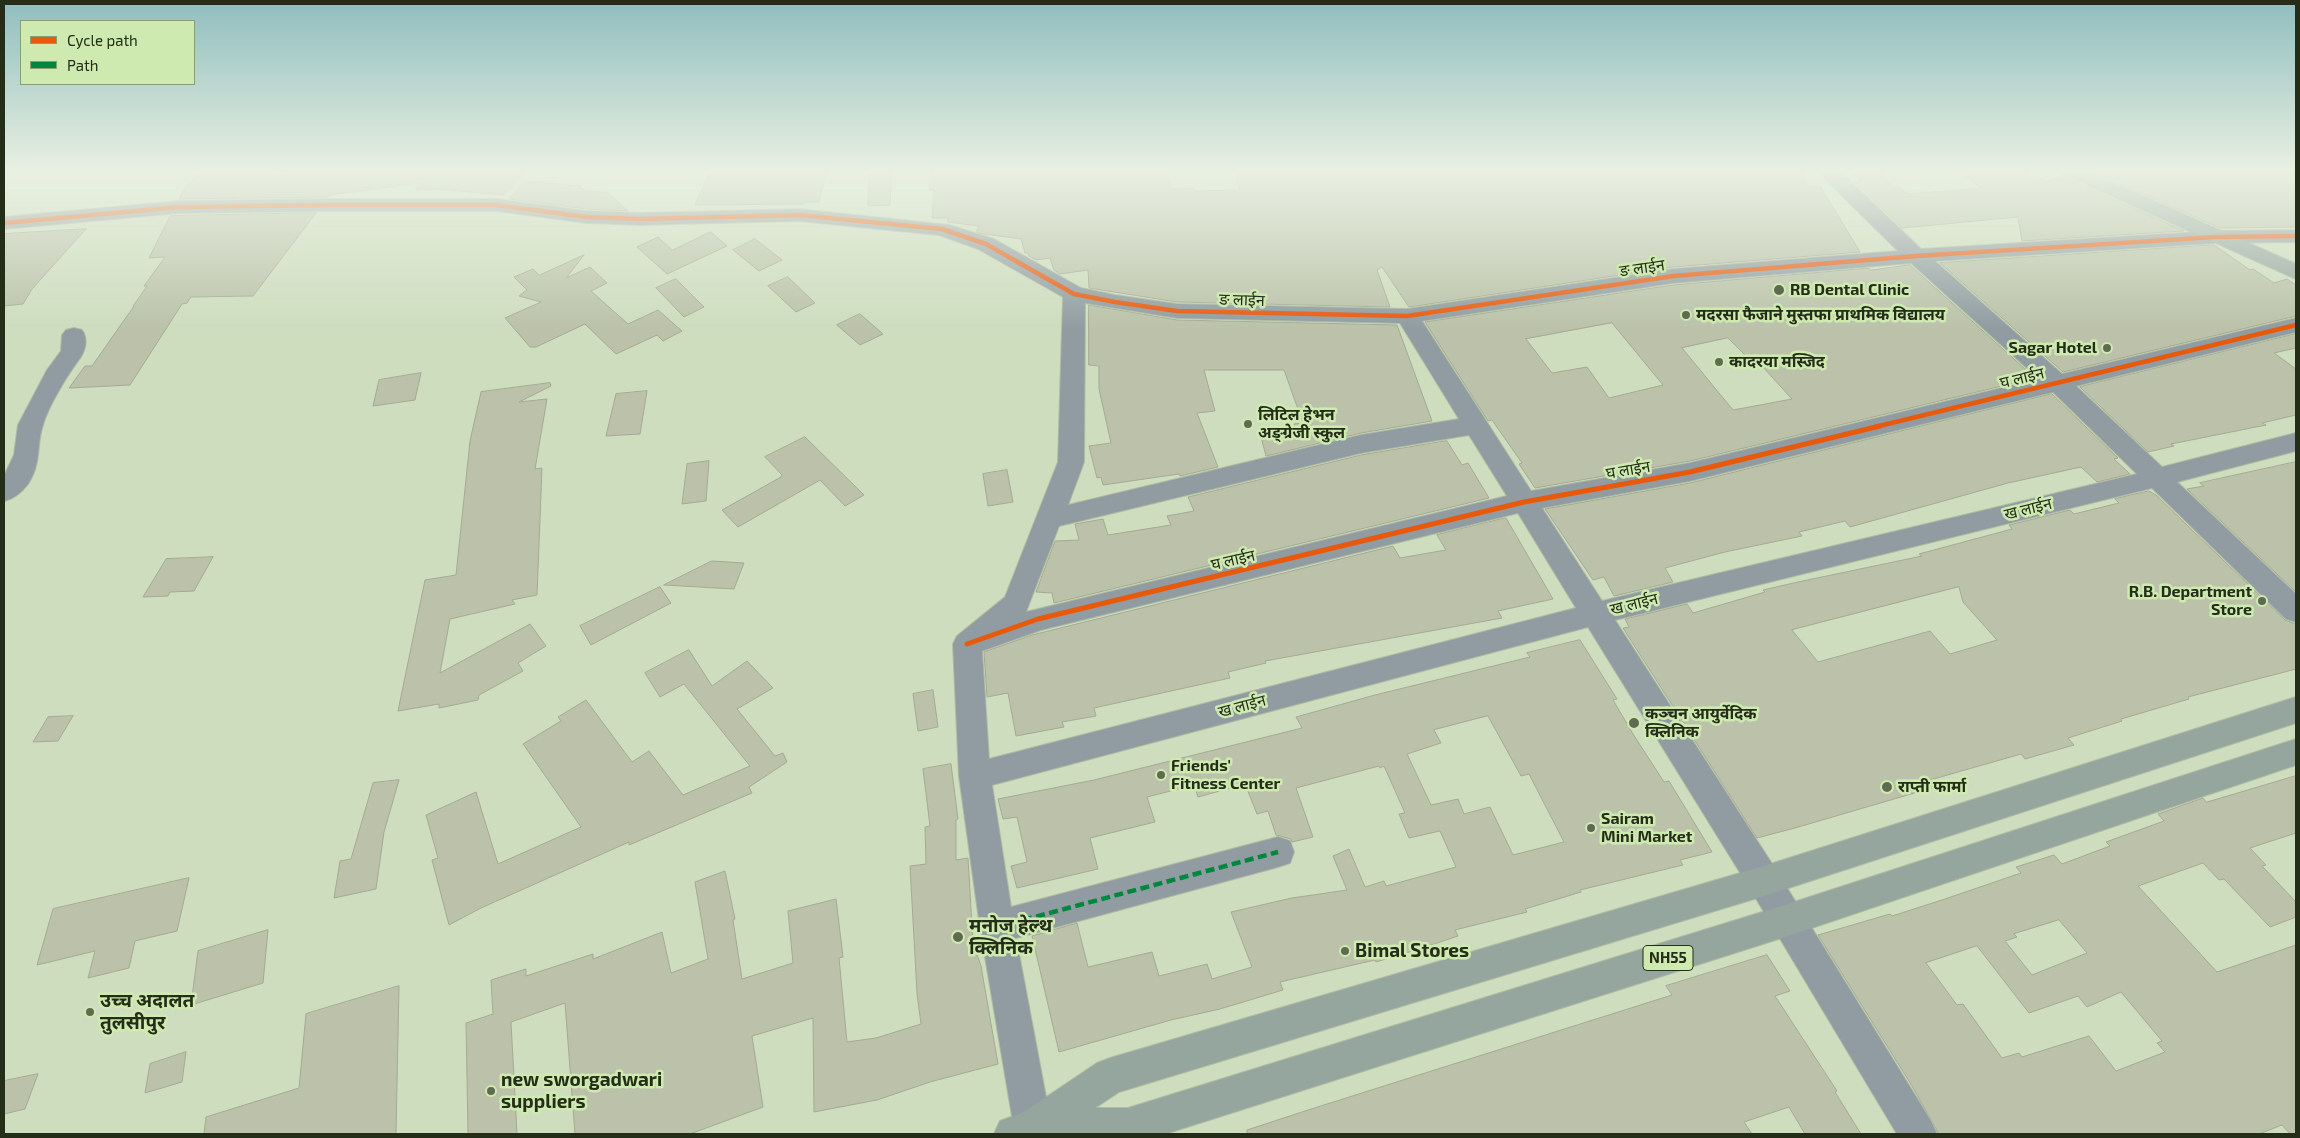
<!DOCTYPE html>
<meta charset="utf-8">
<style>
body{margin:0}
#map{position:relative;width:2300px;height:1138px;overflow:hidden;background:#ceddbe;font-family:"Exo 2",sans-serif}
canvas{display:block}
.frame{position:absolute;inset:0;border:5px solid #232d17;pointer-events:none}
.legend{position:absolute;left:20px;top:20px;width:175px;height:65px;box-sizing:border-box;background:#cfeab1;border:1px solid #8a9e73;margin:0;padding:6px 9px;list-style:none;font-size:15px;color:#232d17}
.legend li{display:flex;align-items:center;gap:10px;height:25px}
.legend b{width:25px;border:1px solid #8a9e73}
</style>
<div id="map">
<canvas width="2300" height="1138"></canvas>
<div class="frame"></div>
<ul class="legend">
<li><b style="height:6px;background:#e8590c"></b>Cycle path</li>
<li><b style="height:6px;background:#00873e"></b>Path</li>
</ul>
</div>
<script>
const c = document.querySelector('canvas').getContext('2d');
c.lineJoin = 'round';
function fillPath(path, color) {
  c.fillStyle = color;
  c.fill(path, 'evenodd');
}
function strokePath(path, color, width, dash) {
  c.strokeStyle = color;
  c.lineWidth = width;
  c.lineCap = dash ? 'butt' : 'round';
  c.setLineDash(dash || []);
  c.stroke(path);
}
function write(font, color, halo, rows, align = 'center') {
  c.font = font + ' "Exo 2","Noto Sans Devanagari",sans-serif';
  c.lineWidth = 5;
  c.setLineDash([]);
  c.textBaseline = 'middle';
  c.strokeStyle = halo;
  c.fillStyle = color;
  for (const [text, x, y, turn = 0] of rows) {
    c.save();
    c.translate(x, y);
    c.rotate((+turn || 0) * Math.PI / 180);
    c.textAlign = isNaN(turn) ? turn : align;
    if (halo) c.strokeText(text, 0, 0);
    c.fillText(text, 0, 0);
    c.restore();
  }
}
const building = new Path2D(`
 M 212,170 L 276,170 L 273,176 L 341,170 L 423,170 L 423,177 L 427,170 L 526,170 L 504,195 L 438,189 L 416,190 L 420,183 L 330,195 L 328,197 L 179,199 L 187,184 L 190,184 L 195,175 L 210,173 Z
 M 827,170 L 819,202 L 805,202 L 804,204 L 695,205 L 709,173 Z
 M 870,170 L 892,170 L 890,205 L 868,206 Z
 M 931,170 L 1166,170 L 1172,189 L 1193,188 L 1194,191 L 1240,190 L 1234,170 L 1797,170 L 1807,184 L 1810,187 L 1820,186 L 1860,252 L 1673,267 L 1409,307 L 1382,267 L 1377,270 L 1390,307 L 1177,302 L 1089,288 L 1088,270 L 1060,274 L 1054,270 L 1050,258 L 1036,260 L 1029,256 L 1028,253 L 1025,253 L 1021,239 L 984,234 L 976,232 L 979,226 L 948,222 L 948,218 L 932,218 L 934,190 L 930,190 Z
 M 1956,170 L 2016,170 L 2035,180 L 2041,178 L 2046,181 L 2064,177 L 2184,231 L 2022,241 L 2018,217 L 1902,228 L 1855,182 L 1861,182 L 1854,174 L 1879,172 L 1893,187 L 1899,187 L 1907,194 L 1981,188 Z
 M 2095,170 L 2296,170 L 2296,227 L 2220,228 L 2091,171 Z
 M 525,181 L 581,186 L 580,188 L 584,189 L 583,190 L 608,193 L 628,211 L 587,209 L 509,199 Z
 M 316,213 L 253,296 L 191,297 L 187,303 L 182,304 L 130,385 L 69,388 L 85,366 L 92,366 L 134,306 L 133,306 L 147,286 L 144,286 L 165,257 L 149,258 L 170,216 Z
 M 86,229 L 32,289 L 23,304 L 4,306 L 4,234 Z
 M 711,232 L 727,246 L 667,274 L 637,247 L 658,237 L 672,250 Z
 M 755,239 L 782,260 L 759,271 L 733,250 Z
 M 2214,245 L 2250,270 L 2253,269 L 2274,283 L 2287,279 L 2296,285 L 2296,316 L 2063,372 L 1940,263 Z
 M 584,255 L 566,278 L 590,267 L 607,283 L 591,291 L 628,324 L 658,310 L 682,331 L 663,341 L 657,335 L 616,354 L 585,324 L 536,347 L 530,347 L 505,318 L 541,302 L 519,296 L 527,290 L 514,277 L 533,269 L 539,275 Z
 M 1910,265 L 2035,378 L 1690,461 L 1535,488 L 1519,464 L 1522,463 L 1492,420 L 1488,421 L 1425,322 L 1673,285 L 1869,268 L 1870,270 ZM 1612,323 L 1663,385 L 1609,398 L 1587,367 L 1552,373 L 1526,339 ZM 1728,338 L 1756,366 L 1761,365 L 1792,399 L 1733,410 L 1682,348 Z
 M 788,277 L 815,303 L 796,312 L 768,286 Z
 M 676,279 L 704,307 L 684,317 L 656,288 Z
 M 1089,305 L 1177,320 L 1397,325 L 1432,421 L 1361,433 L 1266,456 L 1260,433 L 1296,430 L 1294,424 L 1303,423 L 1284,370 L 1204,370 L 1215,411 L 1197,413 L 1218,467 L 1180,476 L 1179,474 L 1103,485 L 1101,477 L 1097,478 L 1089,446 L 1111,443 L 1099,389 L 1099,366 L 1089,365 Z
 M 860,314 L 883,334 L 860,345 L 837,325 Z
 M 2296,334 L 2296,348 L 2274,353 L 2296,369 L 2296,415 L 2262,423 L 2266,425 L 2171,444 L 2174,446 L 2148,452 L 2080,387 Z
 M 421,373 L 415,400 L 373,406 L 379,380 Z
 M 550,383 L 551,386 L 519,402 L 547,399 L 535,469 L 542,468 L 537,595 L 512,600 L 515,604 L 450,619 L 440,673 L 530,624 L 546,646 L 518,663 L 523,671 L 479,695 L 478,700 L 439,708 L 439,704 L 398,711 L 425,580 L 456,575 L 470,441 L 481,392 Z
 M 647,391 L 640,434 L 606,436 L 616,394 Z
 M 2052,394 L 2118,458 L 2114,459 L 2130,474 L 2097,482 L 2081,467 L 2008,483 L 1850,527 L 1845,521 L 1799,532 L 1802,536 L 1725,552 L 1665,568 L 1673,582 L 1614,596 L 1604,577 L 1593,580 L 1545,509 L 1690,483 Z
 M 805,437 L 864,495 L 845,506 L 820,480 L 738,527 L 722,510 L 781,477 L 782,475 L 765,457 Z
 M 1447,441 L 1462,465 L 1468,463 L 1489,498 L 1054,603 L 1052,593 L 1036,592 L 1055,541 L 1079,540 L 1075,524 L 1103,519 L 1108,535 L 1171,525 L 1167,516 L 1194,511 L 1188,497 L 1361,455 Z
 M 709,461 L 706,501 L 682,504 L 687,464 Z
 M 2296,462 L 2296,592 L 2187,489 L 2204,486 L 2200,483 Z
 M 1007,470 L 1013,502 L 988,506 L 983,474 Z
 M 2149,491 L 2156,495 L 2285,620 L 2296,624 L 2296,669 L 2188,697 L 2189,699 L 2121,719 L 2122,721 L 2068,738 L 2074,745 L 2025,759 L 2021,754 L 1930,780 L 1935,787 L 1795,828 L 1757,838 L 1623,628 L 1629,627 L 1625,619 L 1687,604 L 1693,613 L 1765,592 L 1763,590 L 1798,582 L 1922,556 L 1919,554 L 2012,529 L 2009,525 L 2070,510 L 2074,514 L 2119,503 L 2115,499 ZM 1959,587 L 1963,602 L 1997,640 L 1950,654 L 1930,631 L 1818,662 L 1792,630 Z
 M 1506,518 L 1553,599 L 1498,611 L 1502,618 L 1265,661 L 1266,663 L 1228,672 L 1230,678 L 1094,708 L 1096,716 L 1062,722 L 1064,727 L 1016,736 L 1008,693 L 987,697 L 984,652 L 1032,635 L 1393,546 L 1400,558 L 1446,550 L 1437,535 Z
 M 213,557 L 194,591 L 170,592 L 168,596 L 143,597 L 166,559 Z
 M 712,561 L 744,563 L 734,589 L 664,585 Z
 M 660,587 L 671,603 L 591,645 L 580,626 Z
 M 1580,640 L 1617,699 L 1613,700 L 1633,734 L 1664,782 L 1669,781 L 1712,852 L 1680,860 L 1683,865 L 1580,890 L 1581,892 L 1525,909 L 1527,912 L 1455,930 L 1458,936 L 1416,950 L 1376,962 L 1375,960 L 1280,982 L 1283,990 L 1220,1009 L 1171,1020 L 1059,1052 L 1032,936 L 1077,923 L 1088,967 L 1152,952 L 1159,976 L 1207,964 L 1212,979 L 1252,967 L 1231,912 L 1292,898 L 1347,890 L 1333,856 L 1349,849 L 1365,887 L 1384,881 L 1386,886 L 1456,867 L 1440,831 L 1409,838 L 1399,814 L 1405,813 L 1384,766 L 1380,768 L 1379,766 L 1296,788 L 1313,837 L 1292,842 L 1291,839 L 1276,835 L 1268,811 L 1257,814 L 1245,784 L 1198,797 L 1194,785 L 1147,797 L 1155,822 L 1090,838 L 1098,869 L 1017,888 L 1011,866 L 1027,862 L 1017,817 L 1003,819 L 998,799 L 1094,780 L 1302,728 L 1296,717 L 1375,695 L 1530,657 L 1527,653 ZM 1488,716 L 1521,776 L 1529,774 L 1564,842 L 1513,855 L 1490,807 L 1464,814 L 1458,799 L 1431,805 L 1407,754 L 1441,743 L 1434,730 Z
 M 689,650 L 712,686 L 747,661 L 773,688 L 737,709 L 775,756 L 783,753 L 787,762 L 749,787 L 752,793 L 629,845 L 629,842 L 481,908 L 449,925 L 432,860 L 438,858 L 426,815 L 476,792 L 498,864 L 581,827 L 523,744 L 561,721 L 558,717 L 586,700 L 632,762 L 649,751 L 683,795 L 750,766 L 684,684 L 660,697 L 645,673 Z
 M 933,690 L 938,727 L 918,731 L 913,694 Z
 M 73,716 L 58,741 L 33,742 L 48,717 Z
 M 951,764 L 958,819 L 956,820 L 956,860 L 968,858 L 973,943 L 981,966 L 998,1064 L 930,1082 L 877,1100 L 814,1112 L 813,1018 L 752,1036 L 763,1107 L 690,1134 L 575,1134 L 565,1003 L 511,1022 L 517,1134 L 468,1134 L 466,1023 L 493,1014 L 491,980 L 526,969 L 526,976 L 593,954 L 593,959 L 662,932 L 671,973 L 708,959 L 695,882 L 725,871 L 735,919 L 733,920 L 742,979 L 793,963 L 788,911 L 836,899 L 843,957 L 839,958 L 847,1042 L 876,1038 L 921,1024 L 917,993 L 910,866 L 926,864 L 925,827 L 930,826 L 923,769 Z
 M 2296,776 L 2296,833 L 2250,848 L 2266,865 L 2262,866 L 2296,902 L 2296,917 L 2270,927 L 2224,879 L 2219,880 L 2203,863 L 2138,886 L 2217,972 L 2296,945 L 2296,1134 L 2290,1134 L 2282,1125 L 2259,1134 L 1939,1134 L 1912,1086 L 1818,935 L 1890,914 L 1892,916 L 1942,900 L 2021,873 L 2016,867 L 2054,855 L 2062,864 L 2110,846 L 2106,842 L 2164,821 L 2158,814 L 2203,798 L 2206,802 ZM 2059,920 L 2087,953 L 2032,975 L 2005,941 L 2017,937 L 2014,934 ZM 1977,946 L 2029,1013 L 2078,996 L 2087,1007 L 2121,992 L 2162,1041 L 2157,1043 L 2165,1052 L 2116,1071 L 2089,1036 L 2022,1057 L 2019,1053 L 2002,1058 L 1963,1004 L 1957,1005 L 1926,963 Z
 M 399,780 L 384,832 L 376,889 L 334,898 L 340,861 L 351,859 L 373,783 Z
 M 189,878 L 177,931 L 135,941 L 129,968 L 88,978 L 95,951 L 37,965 L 53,909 Z
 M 268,930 L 263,983 L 191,1005 L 198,951 Z
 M 1767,955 L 1790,991 L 1775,996 L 1837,1091 L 1835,1092 L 1861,1134 L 1805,1134 L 1789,1107 L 1744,1122 L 1752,1134 L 1247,1134 L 1247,1130 L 1308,1110 L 1672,995 L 1666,986 Z
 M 399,986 L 396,1134 L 204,1134 L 206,1117 L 299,1088 L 306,1014 Z
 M 186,1052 L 182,1082 L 145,1093 L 150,1064 Z
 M 38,1074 L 25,1109 L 4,1114 L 4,1081 Z`);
fillPath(building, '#bbc2a9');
strokePath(building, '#a3aa91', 1);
const minor = new Path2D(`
 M 1819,170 L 1839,170 L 1921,249 L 2215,231 L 2296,230 L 2296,242 L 2215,243 L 1935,261 L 2062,374 L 2296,318 L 2296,332 L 2076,386 L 2162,467 L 2296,433 L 2296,451 L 2177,482 L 2296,594 L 2296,622 L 2286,619 L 2152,488 L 1615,620 L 1776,870 L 1931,1121 L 1937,1134 L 1897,1134 L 1752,892 L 1588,627 L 992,785 L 1011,907 L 1278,837 L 1290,841 L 1294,852 L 1290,863 L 1278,867 L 1016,938 L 1053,1134 L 1015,1134 L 980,927 L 959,776 L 953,644 L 957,636 L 1005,597 L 1058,462 L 1063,297 L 978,249 L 939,235 L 799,221 L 640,225 L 587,223 L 496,211 L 324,211 L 179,213 L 4,229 L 4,217 L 179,201 L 324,199 L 496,199 L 587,211 L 640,213 L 799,209 L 949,225 L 994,239 L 1081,288 L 1115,295 L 1177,304 L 1407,309 L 1673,269 L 1898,251 L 1825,179 ZM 1911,263 L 2039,379 L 1690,463 L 1531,491 L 1422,321 L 1673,283 ZM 1085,303 L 1177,318 L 1400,323 L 1459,419 L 1361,435 L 1068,505 L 1084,462 ZM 2053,392 L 2137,474 L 1602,601 L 1542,508 L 1690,481 ZM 1469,435 L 1507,496 L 1026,612 L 1059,526 L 1361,453 ZM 1518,513 L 1576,608 L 989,759 L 982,651 L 1041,630 Z
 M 74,328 L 82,330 C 89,340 85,352 78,361 C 67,376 48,407 43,425 C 36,445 42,463 28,484 C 22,492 14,499 4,501 L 4,476 L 14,455 L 18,425 L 47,370 L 61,351 L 62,335 L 66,330 Z`);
const major = new Path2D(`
 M 2059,170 L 2085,170 L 2296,264 L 2296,279 L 2062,174 Z
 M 2296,697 L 2296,723 L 1764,896 L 1119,1092 L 1095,1108 L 1128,1108 L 1788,904 L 2296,739 L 2296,765 L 1788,936 L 1165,1134 L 994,1134 L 1000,1121 L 1024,1112 L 1097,1063 L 1110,1058 L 1764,866 Z`);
strokePath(minor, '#afbba2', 2);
strokePath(major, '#afbba2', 2);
fillPath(minor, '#909ca1');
fillPath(major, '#95a69f');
strokePath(new Path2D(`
 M 997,927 L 1278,852`), '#00873e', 4.5, [9, 4.5]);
strokePath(new Path2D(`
 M 4,223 L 179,207 L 324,205 L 496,205 L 587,217 L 640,219 L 799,215 L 942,229 L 986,244 L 1074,294 L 1115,302 L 1177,311 L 1407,316 L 1673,276 L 1916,256 L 2215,237 L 2296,236
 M 1875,427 L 2296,325`), '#e8590c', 4.5);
strokePath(new Path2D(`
 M 967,644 L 1038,619 L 1524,502 L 1690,472 L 1880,426`), '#e8590c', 5);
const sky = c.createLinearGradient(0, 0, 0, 329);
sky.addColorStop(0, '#8fbebe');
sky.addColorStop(0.52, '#e9f0e2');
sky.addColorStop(1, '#e9f0e200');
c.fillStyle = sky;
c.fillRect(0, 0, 2300, 329);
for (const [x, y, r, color] of [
 [1779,290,6,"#5f6b51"],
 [1686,315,5,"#5f6b51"],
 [2107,348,5,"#5f6b51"],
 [1719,362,5,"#5f6b51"],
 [1248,424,5,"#5f6b51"],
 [2262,601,5,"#5f6b51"],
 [1634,723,6,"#5f6b51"],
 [1161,775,5,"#5f6b51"],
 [1887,787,6,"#5f6b51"],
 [1591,828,5,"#5f6b51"],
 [958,937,6,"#5f6b51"],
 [1345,951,5,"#5f6b51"],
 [90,1012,5,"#5f6b51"],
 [491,1091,5,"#5f6b51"]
]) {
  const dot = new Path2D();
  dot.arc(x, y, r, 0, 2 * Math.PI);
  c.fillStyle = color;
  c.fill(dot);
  strokePath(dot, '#cfeab1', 2);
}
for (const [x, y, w] of [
 [1668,958,50]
]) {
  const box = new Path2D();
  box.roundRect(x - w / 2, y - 12.5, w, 25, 4);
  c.fillStyle = '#cfeab1';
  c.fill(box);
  strokePath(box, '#232d17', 1);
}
write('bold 15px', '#232d17', null, [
 ["NH55",1668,958]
]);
write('16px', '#232d17', '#cfeab1', [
 ["ङ लाईन",1642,268,-8],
 ["ङ लाईन",1242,300,2],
 ["घ लाईन",2022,378,-14],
 ["घ लाईन",1628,470,-10],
 ["ख लाईन",2028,509,-14],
 ["घ लाईन",1233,560,-13],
 ["ख लाईन",1634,604,-14],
 ["ख लाईन",1242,706,-15]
]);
write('bold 16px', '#232d17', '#cfeab1', [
 ["RB Dental Clinic",1790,290],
 ["मदरसा फैजाने मुस्तफा प्राथमिक विद्यालय",1696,315],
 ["Sagar Hotel",2097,348,"right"],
 ["कादरया मस्जिद",1729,362],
 ["लिटिल हेभन",1258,415],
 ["अङ्‍ग्रेजी स्कुल",1258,433],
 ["R.B. Department",2252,592,"right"],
 ["Store",2252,610,"right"],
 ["कञ्चन आयुर्वेदिक",1645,714],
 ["क्लिनिक",1645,732],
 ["Friends'",1171,766],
 ["Fitness Center",1171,784],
 ["राप्ती फार्मा",1898,787],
 ["Sairam",1601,819],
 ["Mini Market",1601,837]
], 'left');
write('bold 19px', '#232d17', '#cfeab1', [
 ["मनोज हेल्थ",969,926],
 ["क्लिनिक",969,948],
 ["Bimal Stores",1355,951],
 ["उच्च अदालत",100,1001],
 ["तुलसीपुर",100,1023],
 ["new sworgadwari",501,1080],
 ["suppliers",501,1102]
], 'left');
</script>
